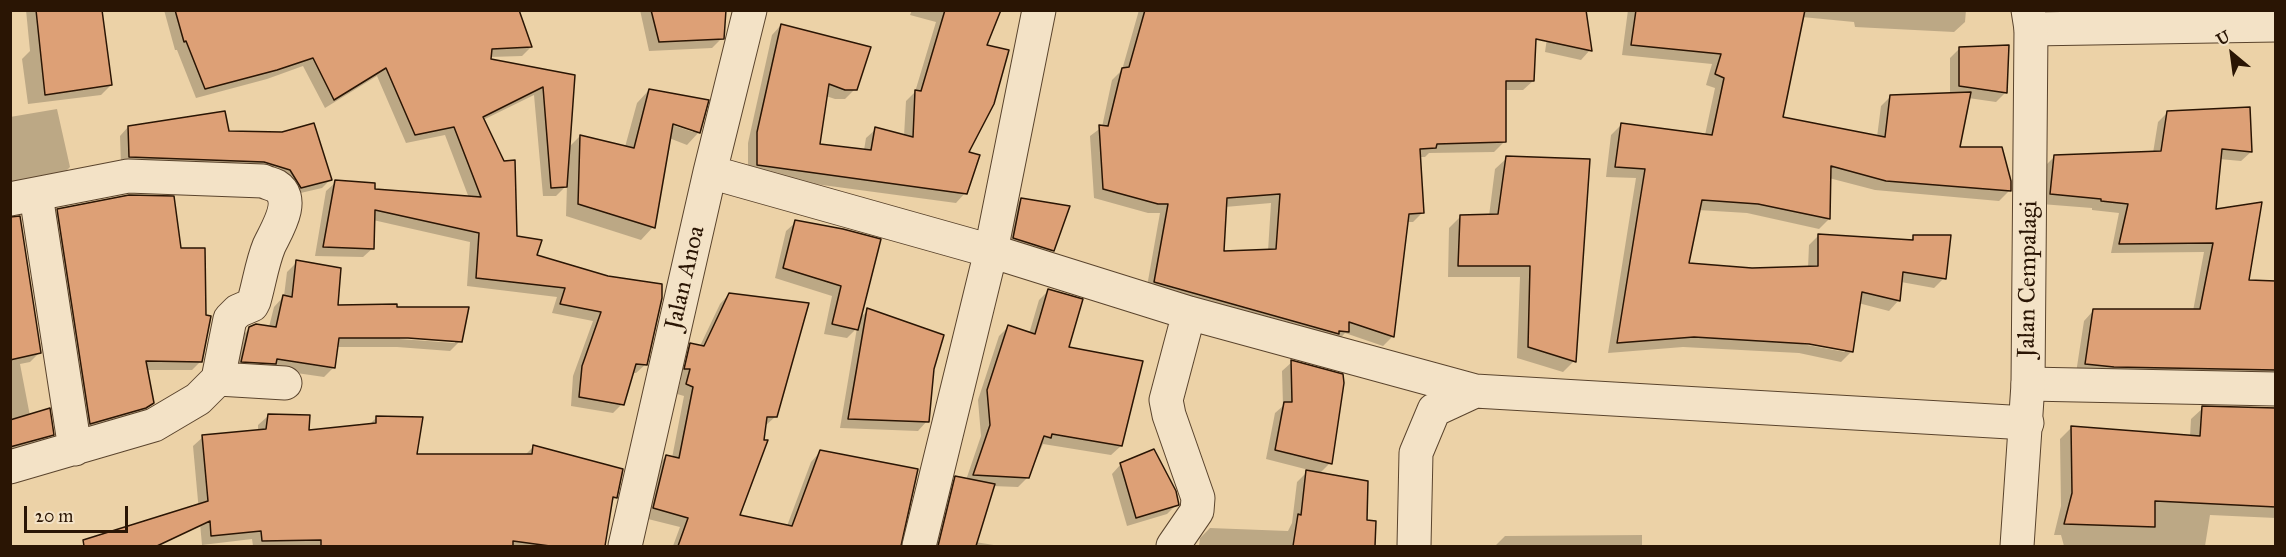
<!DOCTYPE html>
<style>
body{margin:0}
#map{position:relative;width:2286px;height:557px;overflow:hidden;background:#ecd2a7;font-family:"IM FELL Great Primer",serif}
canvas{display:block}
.frame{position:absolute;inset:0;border:12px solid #2a1504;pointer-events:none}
.north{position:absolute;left:2202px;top:24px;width:60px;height:60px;-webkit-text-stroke:4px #f3e2c6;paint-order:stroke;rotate:331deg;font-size:16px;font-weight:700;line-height:24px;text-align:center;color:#2a1504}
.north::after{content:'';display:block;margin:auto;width:21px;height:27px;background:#2a1504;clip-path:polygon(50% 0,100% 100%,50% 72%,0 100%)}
.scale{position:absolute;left:24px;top:506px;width:104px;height:27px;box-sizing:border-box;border:3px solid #2a1504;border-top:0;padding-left:8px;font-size:18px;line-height:21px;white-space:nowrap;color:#2a1504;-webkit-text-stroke:4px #f3e2c6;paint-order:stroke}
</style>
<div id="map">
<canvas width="2286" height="557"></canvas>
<div class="frame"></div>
<div class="north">U</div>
<div class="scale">20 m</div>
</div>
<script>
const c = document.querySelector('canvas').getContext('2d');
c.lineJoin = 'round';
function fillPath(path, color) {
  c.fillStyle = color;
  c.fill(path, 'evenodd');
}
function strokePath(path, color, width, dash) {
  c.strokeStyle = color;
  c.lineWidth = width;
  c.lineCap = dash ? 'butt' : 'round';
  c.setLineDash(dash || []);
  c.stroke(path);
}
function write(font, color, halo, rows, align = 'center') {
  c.font = font + ' "IM FELL Great Primer",serif';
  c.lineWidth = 6;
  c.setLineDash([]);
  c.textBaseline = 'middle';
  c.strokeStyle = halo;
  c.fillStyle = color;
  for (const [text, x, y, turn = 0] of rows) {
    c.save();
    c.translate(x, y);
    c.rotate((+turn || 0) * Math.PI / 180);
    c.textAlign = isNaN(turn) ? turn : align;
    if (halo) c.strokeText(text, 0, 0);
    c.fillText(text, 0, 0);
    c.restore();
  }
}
fillPath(new Path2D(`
 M 26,10 L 100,10 L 111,85 L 101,95 L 28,104 L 22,59 L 30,51 Z
 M 164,10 L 517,10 L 531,47 L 522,56 L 490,57 L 489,60 L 574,76 L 568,148 L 580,136 L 625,147 L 637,103 L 649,90 L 699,132 L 687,145 L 669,138 L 653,227 L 641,240 L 566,216 L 567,185 L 556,196 L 543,196 L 534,95 L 483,120 L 516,237 L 535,256 L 608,278 L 646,364 L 636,373 L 631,373 L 622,404 L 613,413 L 571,406 L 573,376 L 593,321 L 552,313 L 557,297 L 467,286 L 470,242 L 373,220 L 373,248 L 363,257 L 315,256 L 326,191 L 336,182 L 373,190 L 469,198 L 445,135 L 406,143 L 377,76 L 325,108 L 303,66 L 267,79 L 196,98 L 177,50 L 175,50 ZM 667,120 L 693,129 L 693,132 L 666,123 Z
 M 640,10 L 723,10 L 722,38 L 712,48 L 649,51 Z
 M 912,10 L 1000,10 L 985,46 L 967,153 L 965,193 L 956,203 L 748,175 L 748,143 L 772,35 L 781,25 L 855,89 L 845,99 L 835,99 L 826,96 L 818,145 L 864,150 L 866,138 L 876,129 L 904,136 L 906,101 L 915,92 L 936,22 L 910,15 Z
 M 1139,10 L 1489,10 L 1533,81 L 1523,90 L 1505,90 L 1504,142 L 1494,152 L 1429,153 L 1425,157 L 1419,157 L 1423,212 L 1413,222 L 1406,222 L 1393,336 L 1383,346 L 1345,333 L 1338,341 L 1146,292 L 1160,213 L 1148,213 L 1094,198 L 1090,136 L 1102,127 L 1112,80 L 1122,70 ZM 1271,203 L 1268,251 L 1222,253 L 1225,207 Z
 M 1551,10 L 1590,50 L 1581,60 L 1545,52 Z
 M 1628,10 L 1966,10 L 1965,22 L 1954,32 L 1855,27 L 1854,22 L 1802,17 L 1781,118 L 1877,137 L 1881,106 L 1891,96 L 1950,95 L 1950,58 L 1960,48 L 2006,92 L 1996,102 L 1968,98 L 1958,148 L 2009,191 L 1999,201 L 1875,190 L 1829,178 L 1829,219 L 1819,229 L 1747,213 L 1698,210 L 1687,264 L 1752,270 L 1808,268 L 1809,245 L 1819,235 L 1909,241 L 1914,237 L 1944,278 L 1934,288 L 1901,282 L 1898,301 L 1889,311 L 1858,303 L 1851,352 L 1841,362 L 1799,353 L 1683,347 L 1608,353 L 1636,178 L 1606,177 L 1611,135 L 1621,125 L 1705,135 L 1715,88 L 1706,85 L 1712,64 L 1622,55 ZM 1802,341 L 1845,349 L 1845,352 L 1802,344 Z
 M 57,109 L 70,167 L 60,177 L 10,187 L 10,117 Z
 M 2168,112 L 2251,152 L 2241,161 L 2219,159 L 2215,211 L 2247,282 L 2276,282 L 2276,376 L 2076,373 L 2084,321 L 2093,311 L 2193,311 L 2204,252 L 2111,253 L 2119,213 L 2092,210 L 2092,208 L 2041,204 L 2045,166 L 2055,156 L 2153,153 L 2158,122 Z
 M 128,127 L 228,133 L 330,180 L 322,188 L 292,195 L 121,165 L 120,136 Z
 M 1507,158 L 1574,361 L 1563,372 L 1517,358 L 1520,277 L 1448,277 L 1449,228 L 1460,217 L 1489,216 L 1495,169 Z
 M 1021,200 L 1053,250 L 1043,260 L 1004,248 L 1011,209 Z
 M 58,210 L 201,361 L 192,370 L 146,370 L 153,402 L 144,412 L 82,432 L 49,219 Z
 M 10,218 L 40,352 L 30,362 L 20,364 L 30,416 L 52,434 L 42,444 L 10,453 Z
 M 796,222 L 842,230 L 859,319 L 868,310 L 932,369 L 927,421 L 918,431 L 840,428 L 857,328 L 847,338 L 824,334 L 832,296 L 775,278 L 786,231 Z
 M 297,262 L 337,307 L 395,309 L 460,341 L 450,351 L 397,347 L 337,347 L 334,367 L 324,377 L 269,369 L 232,371 L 240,338 L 250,328 L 269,327 L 274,307 L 284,296 L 287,272 ZM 400,336 L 455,340 L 455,343 L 400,339 Z
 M 1049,290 L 1067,348 L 1121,446 L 1111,455 L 1043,444 L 1028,477 L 1018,487 L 992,486 L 975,542 L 1000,546 L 932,546 L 946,488 L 956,478 L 966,480 L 981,436 L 978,400 L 999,336 L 1008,327 L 1029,334 L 1039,300 Z
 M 729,294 L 775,417 L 765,426 L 738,516 L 787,526 L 811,462 L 820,452 L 899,541 L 899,546 L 673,546 L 680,527 L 644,518 L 657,466 L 666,456 L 672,458 L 684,396 L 677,394 L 681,379 L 676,378 L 681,354 L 691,344 L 700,346 L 720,304 Z
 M 1292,362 L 1330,463 L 1319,474 L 1365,522 L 1375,522 L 1373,546 L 1199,546 L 1200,538 L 1210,528 L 1288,531 L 1292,523 L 1297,482 L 1309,470 L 1266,459 L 1275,413 L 1283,406 L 1282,371 Z
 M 2203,408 L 2276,408 L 2276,518 L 2210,515 L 2205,546 L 2064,546 L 2061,535 L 2054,535 L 2061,506 L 2060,439 L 2071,428 L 2190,437 L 2191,419 Z
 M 268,416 L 308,431 L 369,425 L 377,417 L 415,456 L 525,455 L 534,446 L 621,470 L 615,498 L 610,503 L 604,546 L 253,546 L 252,539 L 202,545 L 193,446 L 203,437 L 258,431 L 258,425 Z
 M 1121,464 L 1177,504 L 1167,514 L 1127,526 L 1112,474 Z
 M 1642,535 L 1642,546 L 1495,546 L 1505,536 Z`), '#0003');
const building = new Path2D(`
 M 36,10 L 102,10 L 112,85 L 45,95 Z
 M 175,10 L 519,10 L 532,47 L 492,49 L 491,59 L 575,75 L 567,187 L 551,188 L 543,87 L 483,117 L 504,161 L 515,160 L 517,236 L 542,240 L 537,255 L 608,276 L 662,284 L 662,298 L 647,365 L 636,364 L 624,405 L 579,397 L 582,366 L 601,312 L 560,304 L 565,288 L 476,278 L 479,233 L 375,210 L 374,249 L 323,247 L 335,180 L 375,183 L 375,189 L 481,197 L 454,127 L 415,135 L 386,68 L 334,100 L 313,58 L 277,70 L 205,89 L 186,41 L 184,42 Z
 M 651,10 L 726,10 L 724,39 L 659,42 Z
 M 945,10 L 1001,10 L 987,45 L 1009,50 L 994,104 L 969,152 L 980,155 L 967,194 L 757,165 L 757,132 L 781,24 L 871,47 L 857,90 L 845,90 L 829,84 L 820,144 L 871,150 L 875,127 L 913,137 L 915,90 L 921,91 Z
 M 1145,10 L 1586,10 L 1592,51 L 1536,39 L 1534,81 L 1506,81 L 1506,142 L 1437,144 L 1436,148 L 1420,149 L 1424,213 L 1409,214 L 1394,337 L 1349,322 L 1349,332 L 1339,331 L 1339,334 L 1154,282 L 1168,204 L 1158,204 L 1103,189 L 1099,125 L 1108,126 L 1122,68 L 1129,67 ZM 1280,194 L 1276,249 L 1224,251 L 1227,198 Z
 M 1636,10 L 1805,10 L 1783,117 L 1885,137 L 1890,95 L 1971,92 L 1960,147 L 2002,147 L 2011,181 L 2011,191 L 1886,181 L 1831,166 L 1830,219 L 1758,204 L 1702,200 L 1689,263 L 1752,268 L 1818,266 L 1818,234 L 1913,240 L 1913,235 L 1951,235 L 1946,279 L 1903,272 L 1900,301 L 1862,292 L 1853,352 L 1809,344 L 1694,337 L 1617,343 L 1645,169 L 1615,167 L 1621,123 L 1712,135 L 1724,78 L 1715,74 L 1721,54 L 1631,45 Z
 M 2009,45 L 2007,93 L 1959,86 L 1959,47 Z
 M 649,89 L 709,100 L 700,133 L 673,124 L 655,228 L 578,204 L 580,135 L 634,148 Z
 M 2250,107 L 2252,152 L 2222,149 L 2216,209 L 2262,202 L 2249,280 L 2276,281 L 2276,370 L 2114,367 L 2085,364 L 2093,309 L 2200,309 L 2213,243 L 2119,244 L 2128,204 L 2101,201 L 2101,199 L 2050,194 L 2054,155 L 2161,151 L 2167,111 Z
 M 225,111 L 229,131 L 282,132 L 314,123 L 332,180 L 301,188 L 290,170 L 264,162 L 129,157 L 128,126 Z
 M 1506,156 L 1590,159 L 1576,362 L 1528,347 L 1530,266 L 1458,266 L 1460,215 L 1498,214 Z
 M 129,195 L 174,196 L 181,248 L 205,248 L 206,315 L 211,316 L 202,362 L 146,361 L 154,403 L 146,408 L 90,424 L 57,209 Z
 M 1021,198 L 1070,206 L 1054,251 L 1013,238 Z
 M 20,216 L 41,353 L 10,360 L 10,217 Z
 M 795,220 L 843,229 L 881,239 L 858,330 L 832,324 L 841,286 L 783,268 Z
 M 296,260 L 341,268 L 338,305 L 397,304 L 397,307 L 469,307 L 462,342 L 408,338 L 339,338 L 335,368 L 277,359 L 276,364 L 241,362 L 249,327 L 256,324 L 276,327 L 283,295 L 292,297 Z
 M 1048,289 L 1083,299 L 1069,347 L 1143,361 L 1122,446 L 1052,434 L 1051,438 L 1044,436 L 1029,478 L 973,475 L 990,425 L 987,390 L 1008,325 L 1035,334 Z
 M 729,293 L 809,303 L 777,417 L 767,417 L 764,440 L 768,440 L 740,515 L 792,526 L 820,450 L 918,469 L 901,546 L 678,546 L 688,518 L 653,508 L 666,455 L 679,458 L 693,387 L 686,384 L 690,369 L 684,369 L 690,343 L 704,346 Z
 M 867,308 L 944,335 L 934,369 L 929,422 L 848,419 Z
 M 1291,360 L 1343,374 L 1344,383 L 1332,464 L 1275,450 L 1284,402 L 1292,402 Z
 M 2202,406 L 2276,408 L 2276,507 L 2155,501 L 2155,527 L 2064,524 L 2072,493 L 2071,426 L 2200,436 Z
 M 50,408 L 54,435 L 10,447 L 10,420 Z
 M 268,414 L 310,415 L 309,430 L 376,423 L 376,416 L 423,417 L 417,454 L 532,454 L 533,445 L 623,469 L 617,498 L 613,497 L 605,546 L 550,546 L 513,541 L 513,546 L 321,546 L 321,540 L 262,541 L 261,531 L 211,536 L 210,521 L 157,546 L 84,546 L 83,540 L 208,501 L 202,435 L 266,429 Z
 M 1154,449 L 1176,491 L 1179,505 L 1136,518 L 1120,463 Z
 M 1306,470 L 1368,481 L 1367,520 L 1376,521 L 1375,546 L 1293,546 L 1298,514 L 1301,515 Z
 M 955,476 L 995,484 L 976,546 L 938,546 Z`);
fillPath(building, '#dda076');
strokePath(building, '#2a1504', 1.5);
const minor = new Path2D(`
 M 2031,29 L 2276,25
 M 710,172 L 991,251 L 1189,313 L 1475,391 L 2027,423
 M 36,195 L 75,449
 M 10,199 L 128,176 L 263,181 C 267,183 272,184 276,186 C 297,199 276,231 269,246 C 262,263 259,284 254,301 L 252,305 L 238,311 L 230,319 L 218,379 L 198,399 L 154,425 L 10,467
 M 218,379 L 285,383
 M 2028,384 L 2276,389
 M 625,546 L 710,172 L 750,10
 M 919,546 L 991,251 L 1039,10
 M 1173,546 L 1197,511 L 1198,498 L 1169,415 L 1166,400 L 1189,313
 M 1414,546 L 1416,453 L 1434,410 L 1475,391`);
const tertiary = new Path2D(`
 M 2017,546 L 2028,384 L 2031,29 L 2028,10`);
strokePath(minor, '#5a442d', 35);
strokePath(tertiary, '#5a442d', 35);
strokePath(minor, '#f3e2c6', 33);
strokePath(tertiary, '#f3e2c6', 33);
write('24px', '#2a1504', '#f3e2c6', [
 ["Jalan Anoa",686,278,-77],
 ["Jalan Cempalagi",2029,279,-89]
]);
</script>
